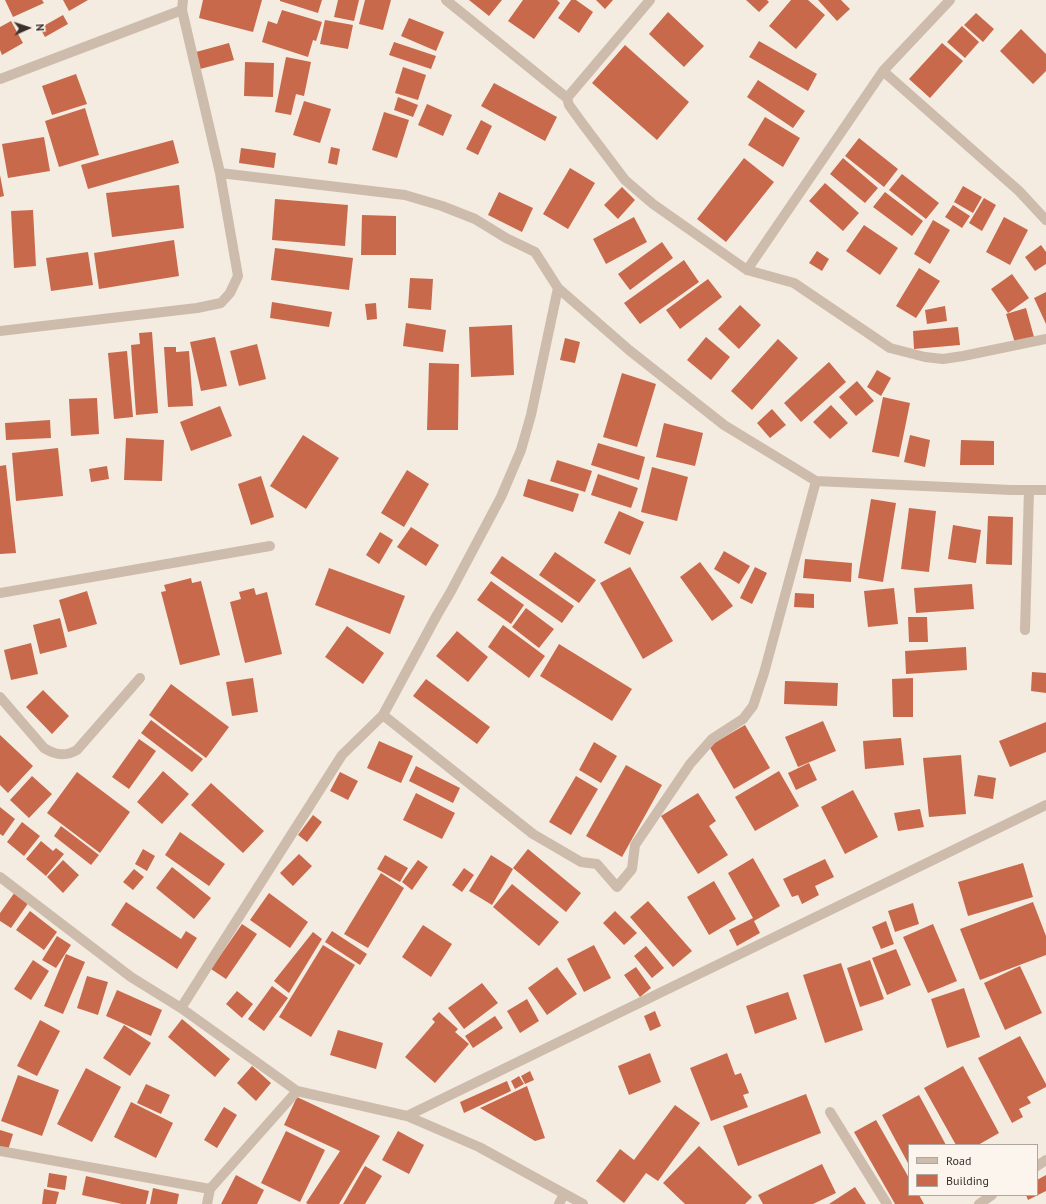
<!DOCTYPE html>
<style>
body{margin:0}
#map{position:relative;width:1046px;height:1204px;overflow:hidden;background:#f4ebe1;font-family:"PT Sans",sans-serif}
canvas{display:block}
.legend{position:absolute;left:908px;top:1144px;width:130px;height:52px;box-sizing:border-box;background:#fbf5ee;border:1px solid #aea6a0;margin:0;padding:5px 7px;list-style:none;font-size:12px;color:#3b302b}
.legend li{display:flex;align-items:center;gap:8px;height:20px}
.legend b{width:20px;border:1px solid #aea6a0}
.north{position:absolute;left:8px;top:8px;width:40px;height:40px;-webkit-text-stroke:3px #fbf5ee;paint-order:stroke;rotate:87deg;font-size:11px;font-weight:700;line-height:16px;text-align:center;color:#3b302b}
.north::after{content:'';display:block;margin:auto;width:14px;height:18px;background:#3b302b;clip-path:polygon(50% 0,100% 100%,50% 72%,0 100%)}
</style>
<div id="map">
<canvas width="1046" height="1204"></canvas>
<ul class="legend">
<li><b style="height:5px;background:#cdbbac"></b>Road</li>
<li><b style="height:11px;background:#c8694b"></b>Building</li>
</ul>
<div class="north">N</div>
</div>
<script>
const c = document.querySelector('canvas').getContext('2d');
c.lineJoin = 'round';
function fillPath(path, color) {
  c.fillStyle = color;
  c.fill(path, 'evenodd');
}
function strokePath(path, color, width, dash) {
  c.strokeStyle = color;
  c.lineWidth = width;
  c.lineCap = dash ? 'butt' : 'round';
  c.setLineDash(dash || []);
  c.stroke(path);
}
fillPath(new Path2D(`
 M 5,0 L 42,0 L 44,3 L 13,17 Z
 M 63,0 L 88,0 L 69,11 Z
 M 203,0 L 262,0 L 253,32 L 199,18 Z
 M 280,0 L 322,0 L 318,13 L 280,1 Z
 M 338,0 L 359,0 L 354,21 L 334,17 Z
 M 365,0 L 391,0 L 383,30 L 359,24 Z
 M 469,0 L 502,0 L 489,16 Z
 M 523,0 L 557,0 L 560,3 L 534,39 L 508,21 Z
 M 571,0 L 576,0 L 593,12 L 579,33 L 558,18 Z
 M 596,0 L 613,0 L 605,9 Z
 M 746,0 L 767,0 L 769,2 L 759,12 Z
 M 791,0 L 808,0 L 825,15 L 796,49 L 769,26 Z
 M 818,0 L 841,0 L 850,9 L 837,21 Z
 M 282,10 L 322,22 L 316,41 L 313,40 L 308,57 L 262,42 L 268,21 L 277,24 Z
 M 668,12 L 704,46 L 684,67 L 649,34 Z
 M 976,13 L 994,29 L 983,42 L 964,25 Z
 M 63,15 L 68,24 L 45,37 L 40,28 Z
 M 409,18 L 444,32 L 436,51 L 401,36 Z
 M 325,20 L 353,25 L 348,49 L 320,44 Z
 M 11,21 L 23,43 L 2,55 L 0,50 L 0,27 Z
 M 962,26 L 979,42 L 965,58 L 947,42 Z
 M 1021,29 L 1046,54 L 1046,71 L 1033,84 L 1000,51 Z
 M 759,41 L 817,74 L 808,91 L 749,57 Z
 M 394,42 L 436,56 L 431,69 L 389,55 Z
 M 229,43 L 234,60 L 200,69 L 196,52 Z
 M 942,43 L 963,61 L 930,98 L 909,79 Z
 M 625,45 L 689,102 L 657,140 L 592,83 Z
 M 286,57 L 311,62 L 304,96 L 296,94 L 291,115 L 275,112 Z
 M 245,62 L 274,63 L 273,97 L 244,96 Z
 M 403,67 L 426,75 L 418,100 L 395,93 Z
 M 76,74 L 87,104 L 52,115 L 42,86 Z
 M 758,80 L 805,111 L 793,128 L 747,97 Z
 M 494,83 L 557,117 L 545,141 L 481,106 Z
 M 398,97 L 418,105 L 413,117 L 394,110 Z
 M 304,101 L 331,109 L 320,143 L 293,135 Z
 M 427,104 L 452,115 L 443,136 L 418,125 Z
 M 85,108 L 99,155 L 59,167 L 45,121 Z
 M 384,112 L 409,120 L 397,158 L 372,150 Z
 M 765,117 L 800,138 L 783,167 L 748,145 Z
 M 481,120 L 492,126 L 478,155 L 466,149 Z
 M 44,137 L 50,171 L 8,178 L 2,144 Z
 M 859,138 L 898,169 L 884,187 L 845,156 Z
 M 173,140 L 179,163 L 88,189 L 81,165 Z
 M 331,147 L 340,149 L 337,165 L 328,163 Z
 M 241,148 L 276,153 L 274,168 L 239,163 Z
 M 744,158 L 774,182 L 726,242 L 697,219 Z
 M 843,158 L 878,188 L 865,203 L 830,174 Z
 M 570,168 L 595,183 L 568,229 L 543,214 Z
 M 902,174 L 939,203 L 926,219 L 889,190 Z
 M 0,175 L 4,196 L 0,197 Z
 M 825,183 L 859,213 L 843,231 L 809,201 Z
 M 179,185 L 184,228 L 112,237 L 106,193 Z
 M 963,186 L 982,197 L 973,213 L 954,202 Z
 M 622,187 L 635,200 L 618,219 L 604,205 Z
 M 499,192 L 533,208 L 522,232 L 488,215 Z
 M 885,192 L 923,221 L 912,236 L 873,207 Z
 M 984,198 L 996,205 L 982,231 L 969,223 Z
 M 275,199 L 348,205 L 345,246 L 272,240 Z
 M 953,205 L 970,216 L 962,228 L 945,217 Z
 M 33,210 L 36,266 L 14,268 L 11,211 Z
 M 362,215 L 396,216 L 396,255 L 361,255 Z
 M 634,217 L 647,242 L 606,264 L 593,239 Z
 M 1004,217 L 1028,230 L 1010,265 L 986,252 Z
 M 933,220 L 950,230 L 930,264 L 914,254 Z
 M 864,225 L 898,248 L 880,275 L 846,251 Z
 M 174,240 L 179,276 L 99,289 L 94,253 Z
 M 662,242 L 673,258 L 630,290 L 618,274 Z
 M 1041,245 L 1046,252 L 1046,264 L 1035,271 L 1025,257 Z
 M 275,248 L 353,258 L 349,290 L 271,280 Z
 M 817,251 L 829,259 L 822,271 L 809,263 Z
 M 88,252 L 93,285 L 51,291 L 46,258 Z
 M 684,260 L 699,282 L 640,324 L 624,303 Z
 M 919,268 L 940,281 L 916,318 L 896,306 Z
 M 1012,274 L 1029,298 L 1008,313 L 991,289 Z
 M 410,278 L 433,279 L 431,310 L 408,308 Z
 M 708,279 L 722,297 L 680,329 L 666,310 Z
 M 1046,292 L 1046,324 L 1034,298 Z
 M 272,302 L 332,312 L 329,327 L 270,318 Z
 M 376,303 L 377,319 L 367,320 L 365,304 Z
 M 740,305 L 761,325 L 739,349 L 718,329 Z
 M 945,306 L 947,321 L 927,324 L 925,310 Z
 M 1026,308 L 1034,337 L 1015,343 L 1006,314 Z
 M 406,323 L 446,330 L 443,352 L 403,346 Z
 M 512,325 L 514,375 L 471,377 L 469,327 Z
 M 958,327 L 960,345 L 914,349 L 913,331 Z
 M 152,332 L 158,413 L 136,415 L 131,345 L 140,344 L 139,333 Z
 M 215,337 L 227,386 L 201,391 L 190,342 Z
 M 706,337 L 730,357 L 711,380 L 687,360 Z
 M 565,338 L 580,342 L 575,363 L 560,360 Z
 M 778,339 L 798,358 L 752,410 L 731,391 Z
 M 257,344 L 266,379 L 239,386 L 230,351 Z
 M 164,347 L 176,347 L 176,352 L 189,351 L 193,406 L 168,407 Z
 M 127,351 L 133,417 L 114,419 L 108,353 Z
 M 829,362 L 846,382 L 801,422 L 784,403 Z
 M 429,363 L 459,364 L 458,430 L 427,430 Z
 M 877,370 L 891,378 L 881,396 L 867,387 Z
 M 622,373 L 656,384 L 637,447 L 603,437 Z
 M 857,381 L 874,401 L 856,416 L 839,397 Z
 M 883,397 L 910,403 L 899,457 L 872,452 Z
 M 97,398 L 99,434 L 71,436 L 69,399 Z
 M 831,405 L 848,423 L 830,439 L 813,422 Z
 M 220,406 L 232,436 L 191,451 L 180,422 Z
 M 772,409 L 786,425 L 770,438 L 757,423 Z
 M 50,420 L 51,438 L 6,440 L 5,423 Z
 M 664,423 L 703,433 L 695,466 L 656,457 Z
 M 303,435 L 339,458 L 306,509 L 270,486 Z
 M 910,435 L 930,440 L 925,467 L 904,462 Z
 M 126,438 L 164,440 L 162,481 L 124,480 Z
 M 961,440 L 994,441 L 994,465 L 960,465 Z
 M 598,443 L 645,457 L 639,480 L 591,465 Z
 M 58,448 L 63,496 L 16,501 L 12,453 Z
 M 557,460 L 592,471 L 585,492 L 550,481 Z
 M 6,465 L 16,553 L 0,554 L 0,466 Z
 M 107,466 L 109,479 L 91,482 L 89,469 Z
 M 652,467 L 688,477 L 677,521 L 641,512 Z
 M 407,470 L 429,484 L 404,527 L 381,513 Z
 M 598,474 L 638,488 L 631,508 L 591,495 Z
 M 261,476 L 274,517 L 251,525 L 238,484 Z
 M 528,479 L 579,494 L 573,512 L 523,496 Z
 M 871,499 L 896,503 L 883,582 L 858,578 Z
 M 909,508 L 936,511 L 929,572 L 901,569 Z
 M 619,511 L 644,522 L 630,555 L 604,543 Z
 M 988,516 L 1013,517 L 1012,565 L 986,564 Z
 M 953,525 L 981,530 L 976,563 L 948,559 Z
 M 411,527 L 439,545 L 426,566 L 397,547 Z
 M 380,532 L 393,540 L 379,564 L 366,555 Z
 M 724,551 L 750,566 L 739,584 L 714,569 Z
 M 555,552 L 596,580 L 579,603 L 539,575 Z
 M 502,556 L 574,606 L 562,623 L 490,573 Z
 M 805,559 L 852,563 L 851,582 L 803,578 Z
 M 700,562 L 733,606 L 712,621 L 680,577 Z
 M 630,567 L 673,641 L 643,659 L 600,583 Z
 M 755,567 L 767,573 L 752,604 L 740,598 Z
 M 329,568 L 405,596 L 390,634 L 315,605 Z
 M 191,578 L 192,583 L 201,581 L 220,655 L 180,665 L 161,592 L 166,591 L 164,585 Z
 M 491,581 L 524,605 L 511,624 L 477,600 Z
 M 972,584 L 974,609 L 916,613 L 914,588 Z
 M 254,588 L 256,595 L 267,592 L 282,654 L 245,663 L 230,602 L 241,599 L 239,592 Z
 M 894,588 L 898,624 L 868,627 L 864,591 Z
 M 87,591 L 97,624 L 68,632 L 59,600 Z
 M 795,593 L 814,594 L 814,608 L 794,607 Z
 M 526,608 L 554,629 L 539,648 L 512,627 Z
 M 908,617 L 927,617 L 928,642 L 909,642 Z
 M 60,618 L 67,647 L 40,654 L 33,625 Z
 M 503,625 L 545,656 L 529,678 L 488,647 Z
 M 347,626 L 384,653 L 363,684 L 325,657 Z
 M 457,631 L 488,657 L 468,682 L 436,656 Z
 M 31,643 L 38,674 L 11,680 L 4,650 Z
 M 559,644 L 632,689 L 612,721 L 540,676 Z
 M 966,647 L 967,670 L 906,674 L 905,651 Z
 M 1032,672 L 1046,673 L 1046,693 L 1031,691 Z
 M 253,678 L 258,712 L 232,716 L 226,682 Z
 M 913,678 L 913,717 L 893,717 L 892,679 Z
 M 426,679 L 490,727 L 477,744 L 413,696 Z
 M 785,681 L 838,683 L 837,706 L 784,704 Z
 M 171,684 L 229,727 L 206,758 L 149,715 Z
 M 43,690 L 69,716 L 52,734 L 26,707 Z
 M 151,720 L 203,759 L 192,772 L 141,733 Z
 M 823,721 L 836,751 L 798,767 L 785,737 Z
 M 1046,722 L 1046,752 L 1010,767 L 999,741 Z
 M 745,725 L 770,768 L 734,789 L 709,746 Z
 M 0,735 L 33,766 L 8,793 L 0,785 Z
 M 901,738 L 904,765 L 865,769 L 863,741 Z
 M 139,739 L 156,751 L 129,789 L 112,777 Z
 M 379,741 L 413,756 L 401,783 L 367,768 Z
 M 594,742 L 617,756 L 601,783 L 579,770 Z
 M 961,755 L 966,814 L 929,817 L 923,758 Z
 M 809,763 L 817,780 L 796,790 L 788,773 Z
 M 626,765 L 662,785 L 622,857 L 586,836 Z
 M 416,766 L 460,788 L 453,803 L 409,781 Z
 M 163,771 L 189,794 L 162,824 L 137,802 Z
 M 779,771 L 799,806 L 755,831 L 735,797 Z
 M 77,772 L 130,812 L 100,853 L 47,813 Z
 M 340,772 L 358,781 L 348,800 L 330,791 Z
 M 978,775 L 996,778 L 993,799 L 974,796 Z
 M 32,776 L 52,794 L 29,818 L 10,800 Z
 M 576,776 L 598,789 L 571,835 L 549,822 Z
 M 211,783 L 264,831 L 243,853 L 191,805 Z
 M 853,790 L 878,837 L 845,854 L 821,807 Z
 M 416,793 L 455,813 L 442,839 L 403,820 Z
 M 698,793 L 716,821 L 709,826 L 728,855 L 698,874 L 661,816 Z
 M 0,807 L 15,819 L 3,836 L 0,834 Z
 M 920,809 L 924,827 L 898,831 L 894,813 Z
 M 313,815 L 322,822 L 307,842 L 298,835 Z
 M 22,822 L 40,836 L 24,856 L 7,842 Z
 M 61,826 L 99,855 L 91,865 L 54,836 Z
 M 180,832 L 225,864 L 209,886 L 165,855 Z
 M 41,841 L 53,851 L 56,848 L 64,854 L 46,876 L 26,859 Z
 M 143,849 L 155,856 L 147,871 L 135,864 Z
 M 528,849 L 581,893 L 566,912 L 513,868 Z
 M 299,854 L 312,866 L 293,886 L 280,873 Z
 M 385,855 L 408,868 L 400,882 L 377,869 Z
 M 491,855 L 513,869 L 492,905 L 469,891 Z
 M 753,858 L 780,906 L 754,921 L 760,933 L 737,946 L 729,930 L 753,918 L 728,873 Z
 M 825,859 L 834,877 L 815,886 L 819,895 L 802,904 L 798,895 L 792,897 L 783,879 Z
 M 63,860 L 79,875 L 63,893 L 47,877 Z
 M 418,860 L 428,867 L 412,890 L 402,882 Z
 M 1023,863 L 1033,897 L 968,916 L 958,882 Z
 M 172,867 L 211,898 L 194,919 L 156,888 Z
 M 464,868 L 474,875 L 462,892 L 452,885 Z
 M 134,869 L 144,877 L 133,890 L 123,882 Z
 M 381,873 L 404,888 L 368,948 L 344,934 Z
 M 714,881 L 736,919 L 709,935 L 687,897 Z
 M 512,884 L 559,922 L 539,946 L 493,907 Z
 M 15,892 L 29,902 L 11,928 L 0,921 L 0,913 Z
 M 269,893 L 308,922 L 290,948 L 250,920 Z
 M 648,901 L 692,951 L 673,967 L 630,917 Z
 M 126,902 L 181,939 L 186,931 L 197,938 L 177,969 L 111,925 Z
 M 1033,902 L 1046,936 L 1046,955 L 980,980 L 960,929 Z
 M 913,903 L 919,924 L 895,932 L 888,911 Z
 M 30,911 L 57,932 L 44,950 L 16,930 Z
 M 615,911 L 637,933 L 624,945 L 603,923 Z
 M 886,921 L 894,944 L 881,949 L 872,927 Z
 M 242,924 L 257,934 L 226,979 L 211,969 Z
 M 933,924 L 957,981 L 928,993 L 903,937 Z
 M 423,925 L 452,944 L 431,977 L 402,957 Z
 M 332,931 L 367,954 L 360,965 L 325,942 Z
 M 313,932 L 322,939 L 289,993 L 274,981 Z
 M 57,936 L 71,945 L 56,968 L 42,960 Z
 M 323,945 L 355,965 L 311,1037 L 279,1017 Z
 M 594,945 L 611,978 L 584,992 L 567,959 Z
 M 646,946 L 664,968 L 652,978 L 634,956 Z
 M 896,949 L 911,985 L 887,995 L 872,958 Z
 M 66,954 L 85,962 L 63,1014 L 44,1006 Z
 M 33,960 L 49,971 L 31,1000 L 14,989 Z
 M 870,960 L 884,999 L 860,1007 L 847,968 Z
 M 841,963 L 863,1030 L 825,1043 L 803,975 Z
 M 1020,966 L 1042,1013 L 1005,1030 L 984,983 Z
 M 557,967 L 577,994 L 547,1015 L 528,988 Z
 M 636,967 L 651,988 L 640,997 L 624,975 Z
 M 87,976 L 108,982 L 98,1015 L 77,1008 Z
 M 482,983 L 498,1003 L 464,1029 L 448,1008 Z
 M 272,986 L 288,998 L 264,1031 L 248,1019 Z
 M 964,988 L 980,1037 L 947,1048 L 931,999 Z
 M 117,990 L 162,1010 L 151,1036 L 106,1016 Z
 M 237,991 L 253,1004 L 242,1018 L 226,1004 Z
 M 788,992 L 797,1019 L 755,1034 L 746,1006 Z
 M 527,999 L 539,1021 L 520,1033 L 507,1011 Z
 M 655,1011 L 661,1026 L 650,1031 L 644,1016 Z
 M 439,1012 L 458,1029 L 455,1032 L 469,1044 L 435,1083 L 405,1057 L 435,1022 L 432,1019 Z
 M 495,1016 L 503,1028 L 473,1048 L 465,1036 Z
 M 182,1019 L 230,1059 L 215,1077 L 168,1037 Z
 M 40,1020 L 60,1031 L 37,1076 L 17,1066 Z
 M 124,1025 L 151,1043 L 130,1076 L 103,1058 Z
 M 338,1030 L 383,1043 L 376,1069 L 330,1055 Z
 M 1020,1036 L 1046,1084 L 1046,1087 L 1027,1097 L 1031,1103 L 1019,1109 L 1023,1117 L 1012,1123 L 978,1058 Z
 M 650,1053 L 661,1082 L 629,1095 L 618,1066 Z
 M 727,1053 L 735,1075 L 741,1073 L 749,1093 L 743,1095 L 748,1107 L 711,1121 L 690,1068 Z
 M 252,1066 L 271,1083 L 256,1101 L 237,1083 Z
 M 963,1066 L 999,1133 L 978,1145 L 956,1145 L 924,1088 Z
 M 86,1068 L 121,1087 L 92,1142 L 57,1124 Z
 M 530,1071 L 534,1080 L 525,1084 L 521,1076 Z
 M 18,1075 L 59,1090 L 42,1136 L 1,1121 Z
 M 519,1076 L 524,1084 L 515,1089 L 511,1081 Z
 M 507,1081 L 511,1091 L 464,1113 L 460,1102 Z
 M 146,1084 L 170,1095 L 161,1114 L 137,1103 Z
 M 527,1086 L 545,1138 L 535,1141 L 480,1108 Z
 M 806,1094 L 821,1133 L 738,1166 L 723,1126 Z
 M 919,1095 L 946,1145 L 909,1145 L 909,1165 L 882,1115 Z
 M 297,1097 L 380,1136 L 339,1204 L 308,1204 L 306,1203 L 340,1151 L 284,1125 Z
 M 131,1102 L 173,1123 L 156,1158 L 114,1137 Z
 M 675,1105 L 700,1123 L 658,1181 L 646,1173 L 624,1203 L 596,1181 L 620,1149 L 634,1160 Z
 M 224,1107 L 237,1115 L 217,1148 L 204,1140 Z
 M 876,1120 L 909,1178 L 909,1195 L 919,1195 L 924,1204 L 895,1204 L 854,1132 Z
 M 0,1130 L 13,1134 L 8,1150 L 0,1147 Z
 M 286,1131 L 325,1150 L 300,1202 L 261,1183 Z
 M 398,1131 L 424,1145 L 409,1174 L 382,1160 Z
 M 699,1146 L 752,1197 L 745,1204 L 685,1204 L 663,1183 Z
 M 822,1164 L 836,1193 L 813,1204 L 763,1204 L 758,1195 Z
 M 365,1166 L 382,1176 L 365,1204 L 343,1204 Z
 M 49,1173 L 67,1176 L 65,1190 L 47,1187 Z
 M 236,1175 L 264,1190 L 257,1204 L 221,1204 Z
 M 1046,1175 L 1046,1191 L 1028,1200 L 1026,1195 L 1037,1195 L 1037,1180 Z
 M 86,1176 L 149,1191 L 146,1204 L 122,1204 L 82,1195 Z
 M 855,1187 L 866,1204 L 829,1204 Z
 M 153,1188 L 179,1194 L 177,1204 L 150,1204 Z
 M 44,1189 L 59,1192 L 56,1204 L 42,1204 Z`), '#c8694b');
strokePath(new Path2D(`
 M 446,0 L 567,98 L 569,105 L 582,123 L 625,180 L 653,204 L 747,270 L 794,283 L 890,348 L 925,357 L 943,359 L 963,356 L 1046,339
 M 883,71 L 1019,191 L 1046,220
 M 0,79 L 182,10
 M 567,98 L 650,0
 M 220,173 L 405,195 L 442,206 L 475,219 L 506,238 L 535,252 L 558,288 L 629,350 L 724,425 L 816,481 L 1011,490 L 1046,490
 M 747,270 L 883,71 L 950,0
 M 0,331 L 197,308 L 221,303 L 230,293 L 238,276 L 220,173 L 182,10 L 183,0
 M 0,593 L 270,546
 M 1025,630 L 1029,490
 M 0,697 L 44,748 C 55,755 65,757 77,750 L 140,678
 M 383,715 L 533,834 L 581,862 L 597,864 L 617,887 L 632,869 L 635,845 L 690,764 L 712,739 L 743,719 L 753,706 L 764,673 L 816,481
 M 0,877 L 131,977 L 181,1008 L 297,1091 L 407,1116 L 1046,805
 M 181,1008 L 342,755 L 383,715 L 437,615 L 450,593 L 501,497 L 521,450 L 531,415 L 558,288
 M 830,1112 L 887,1204
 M 407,1116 L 479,1147 L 583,1204
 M 0,1151 L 210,1189
 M 1037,1166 L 1046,1160
 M 207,1204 L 210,1189 L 297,1091
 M 559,1204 L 564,1194
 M 979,1204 L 992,1195`), '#cdbbac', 10);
</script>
